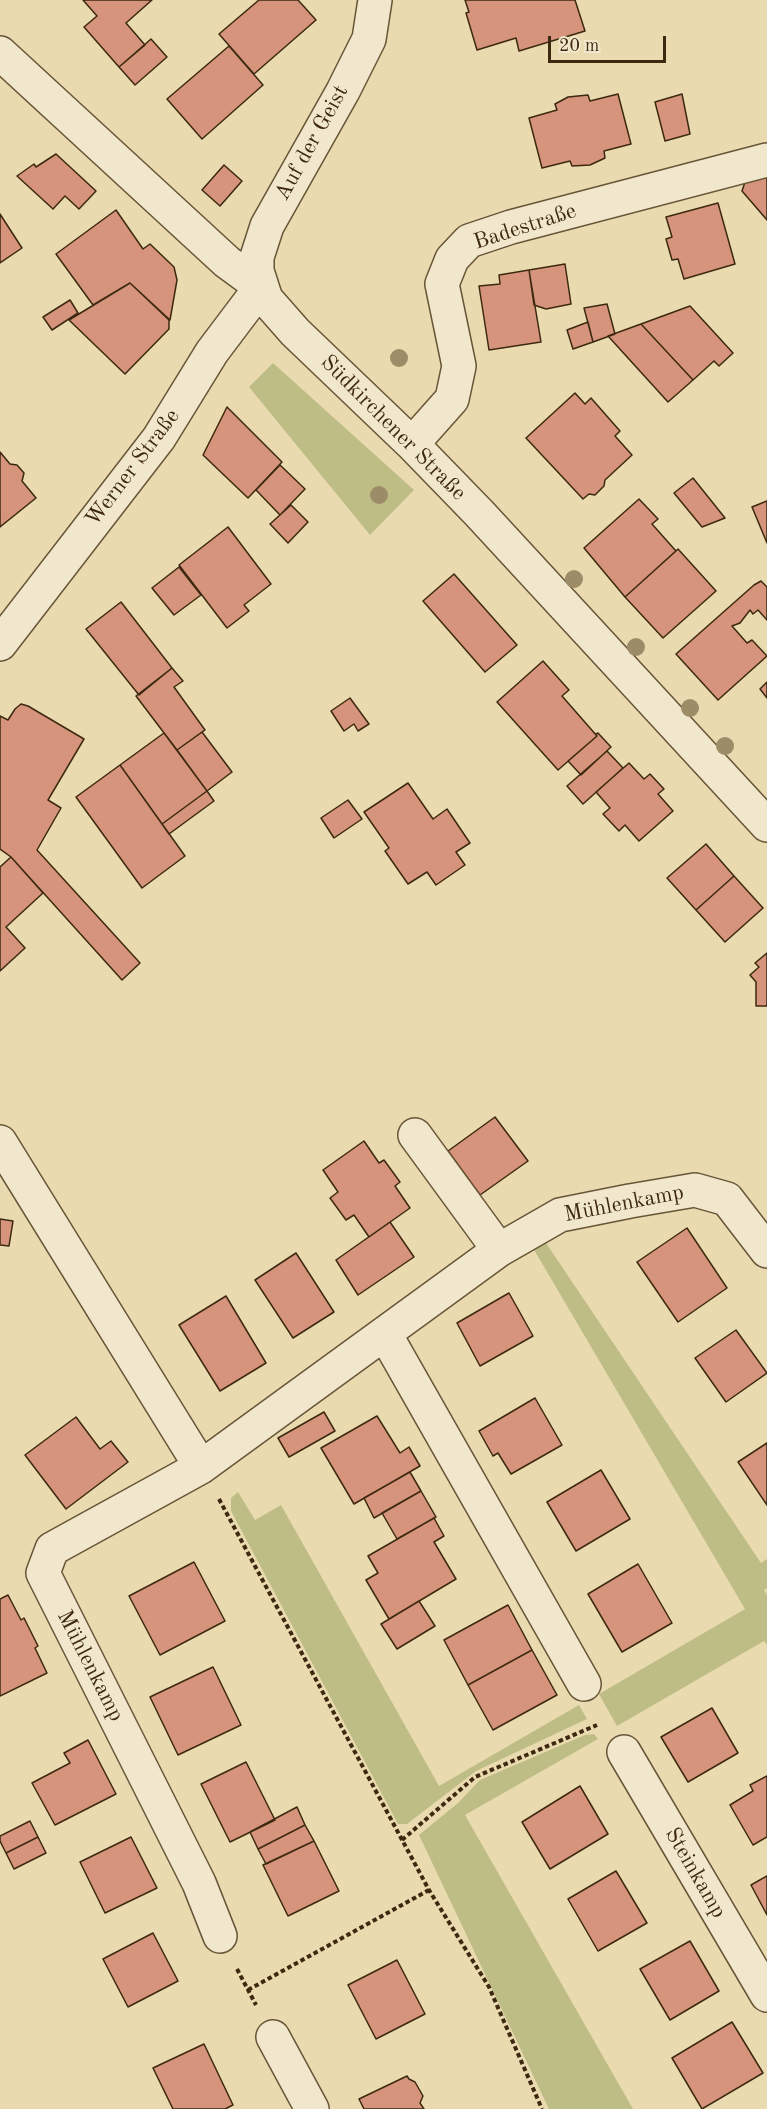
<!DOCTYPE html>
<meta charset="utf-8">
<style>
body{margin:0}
#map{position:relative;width:767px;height:2109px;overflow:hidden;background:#eadab0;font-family:"Old Standard TT",serif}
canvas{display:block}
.scale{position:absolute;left:548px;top:36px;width:118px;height:27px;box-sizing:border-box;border:3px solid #3d290f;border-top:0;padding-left:8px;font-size:18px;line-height:21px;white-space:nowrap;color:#3d290f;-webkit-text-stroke:4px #f1e7cc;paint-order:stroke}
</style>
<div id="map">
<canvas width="767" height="2109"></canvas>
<div class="scale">20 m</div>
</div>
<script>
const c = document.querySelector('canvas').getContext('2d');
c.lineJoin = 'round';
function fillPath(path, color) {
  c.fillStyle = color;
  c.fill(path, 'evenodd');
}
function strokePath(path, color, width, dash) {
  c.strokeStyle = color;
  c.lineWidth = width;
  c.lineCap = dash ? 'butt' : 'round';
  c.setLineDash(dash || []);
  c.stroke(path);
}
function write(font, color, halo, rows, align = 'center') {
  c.font = font + ' "Old Standard TT",serif';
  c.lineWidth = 6;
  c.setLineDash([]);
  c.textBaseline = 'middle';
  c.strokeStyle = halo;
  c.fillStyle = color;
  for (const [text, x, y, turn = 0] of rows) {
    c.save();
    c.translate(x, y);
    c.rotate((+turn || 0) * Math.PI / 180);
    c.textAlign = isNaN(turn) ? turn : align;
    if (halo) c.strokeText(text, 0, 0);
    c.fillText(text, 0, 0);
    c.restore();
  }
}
fillPath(new Path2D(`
 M 273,363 L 414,490 L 370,535 L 249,387 Z
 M 544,1240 L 761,1563 L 767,1559 L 767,1588 L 764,1590 L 767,1595 L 767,1645 L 764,1641 L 617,1726 L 599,1694 L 745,1609 L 533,1248 Z
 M 238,1492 L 255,1520 L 281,1505 L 439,1786 L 579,1705 L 587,1719 L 476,1771 L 407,1824 L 398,1824 L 231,1511 L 231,1498 Z
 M 594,1734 L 598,1739 L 465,1815 L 633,2109 L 549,2109 L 419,1835 L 458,1803 L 480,1780 L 585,1735 Z`), '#bebd86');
const building = new Path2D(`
 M 83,0 L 152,0 L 126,23 L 145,45 L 119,67 L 84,27 L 97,16 Z
 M 259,0 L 298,0 L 316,20 L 254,74 L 219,34 Z
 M 465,0 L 575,0 L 585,31 L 519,51 L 516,38 L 477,50 L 466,13 L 469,12 Z
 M 151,39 L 167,57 L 135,85 L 119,67 Z
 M 229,46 L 263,85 L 202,139 L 167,99 Z
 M 618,94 L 631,144 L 604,151 L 605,158 L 590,165 L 572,166 L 570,161 L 542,168 L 529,118 L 557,110 L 555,104 L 568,97 L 588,95 L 590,101 Z
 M 682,94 L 690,134 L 665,141 L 655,102 Z
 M 56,154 L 96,191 L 79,209 L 65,196 L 53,209 L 17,176 L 34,164 L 36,167 Z
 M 224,165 L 242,181 L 220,206 L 202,190 Z
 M 767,176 L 767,220 L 742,191 L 745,182 Z
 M 718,203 L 735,264 L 684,279 L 678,259 L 672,260 L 666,239 L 672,237 L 666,217 Z
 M 116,210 L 143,249 L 150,244 L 174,267 L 177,280 L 170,320 L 130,283 L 93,305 L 56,254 Z
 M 0,214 L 22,248 L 0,263 Z
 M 565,264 L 571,304 L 546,309 L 534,305 L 529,270 Z
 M 529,270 L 541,342 L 489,350 L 479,286 L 500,284 L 499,275 Z
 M 130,283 L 169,320 L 169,329 L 125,374 L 69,320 Z
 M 70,300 L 78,313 L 52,330 L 43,317 Z
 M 607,304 L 615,334 L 593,342 L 584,308 Z
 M 690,306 L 733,353 L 719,366 L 714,361 L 693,380 L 641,324 Z
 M 588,322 L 593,342 L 573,349 L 567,330 Z
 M 641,324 L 693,380 L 668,402 L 608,336 Z
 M 575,393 L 585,404 L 591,398 L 620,431 L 615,436 L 632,455 L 605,480 L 604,486 L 595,495 L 589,494 L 583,499 L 526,438 Z
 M 227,407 L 282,462 L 248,498 L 203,455 Z
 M 0,452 L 10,464 L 17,465 L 24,473 L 22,481 L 36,498 L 0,527 Z
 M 280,465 L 305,489 L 280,515 L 256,490 Z
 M 693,478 L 725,518 L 702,527 L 674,493 Z
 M 639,499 L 658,519 L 652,524 L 676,551 L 625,597 L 584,548 Z
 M 767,501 L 767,543 L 752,507 Z
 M 291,505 L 308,522 L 288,543 L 270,524 Z
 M 228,527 L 271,584 L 244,605 L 249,611 L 227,628 L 179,565 Z
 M 678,549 L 716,591 L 663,638 L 625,597 Z
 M 179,567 L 201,595 L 174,615 L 152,588 Z
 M 454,574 L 517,645 L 485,672 L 423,601 Z
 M 761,581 L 767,587 L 767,620 L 758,610 L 753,614 L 750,610 L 740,623 L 732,626 L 747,643 L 752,640 L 767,656 L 718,700 L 676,654 L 754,585 Z
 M 121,602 L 172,668 L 139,695 L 86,629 Z
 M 543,661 L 569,690 L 562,696 L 597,736 L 558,770 L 497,702 Z
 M 172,668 L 183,681 L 174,687 L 205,730 L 177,750 L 136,696 Z
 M 767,682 L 767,698 L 760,689 Z
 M 350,698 L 369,724 L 358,731 L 354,724 L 344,731 L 331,711 Z
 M 21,704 L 28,706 L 84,739 L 48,800 L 61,808 L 37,850 L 140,963 L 122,980 L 11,857 L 0,849 L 0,716 L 8,720 L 15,709 Z
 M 202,732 L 232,772 L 207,791 L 177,750 Z
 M 164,733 L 207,791 L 162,824 L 120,765 Z
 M 598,733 L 611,747 L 581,775 L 568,761 L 597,736 L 596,734 Z
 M 607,751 L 623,768 L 583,804 L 567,786 Z
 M 629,763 L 644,779 L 650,774 L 664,789 L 658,794 L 673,811 L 639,841 L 625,825 L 619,831 L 603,814 L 610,808 L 596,792 Z
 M 120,765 L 185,856 L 142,888 L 76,797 Z
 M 408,783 L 433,819 L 447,809 L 470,843 L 456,852 L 465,865 L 436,885 L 427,872 L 408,884 L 385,851 L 389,848 L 364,812 Z
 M 207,791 L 214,801 L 169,834 L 162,824 Z
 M 348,800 L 362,819 L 334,838 L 321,818 Z
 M 706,844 L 734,876 L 696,910 L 667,878 Z
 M 11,857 L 43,893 L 6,927 L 25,948 L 0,971 L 0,867 Z
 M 734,876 L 763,908 L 725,942 L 696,910 Z
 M 767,953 L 767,1006 L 756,1006 L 756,982 L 750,975 L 759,967 L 755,963 Z
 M 495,1117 L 528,1161 L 480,1195 L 448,1151 Z
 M 364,1141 L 379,1163 L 384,1160 L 400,1182 L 395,1186 L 410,1208 L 369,1237 L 354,1215 L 346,1220 L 330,1198 L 338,1192 L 323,1170 Z
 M 0,1219 L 13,1221 L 9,1246 L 0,1245 Z
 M 390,1222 L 414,1257 L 358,1295 L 336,1260 Z
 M 687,1228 L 727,1288 L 678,1322 L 637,1262 Z
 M 296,1253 L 334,1312 L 293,1338 L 255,1280 Z
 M 509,1293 L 533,1336 L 480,1366 L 457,1323 Z
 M 226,1296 L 266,1363 L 220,1391 L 179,1325 Z
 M 736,1330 L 767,1373 L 726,1402 L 695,1358 Z
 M 535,1398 L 562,1445 L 511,1474 L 498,1453 L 493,1456 L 479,1431 Z
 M 324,1412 L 335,1431 L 289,1457 L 278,1438 Z
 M 377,1416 L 400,1453 L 409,1447 L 420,1466 L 354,1504 L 321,1448 Z
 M 76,1417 L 100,1449 L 111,1441 L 128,1462 L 66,1509 L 25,1455 Z
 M 767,1443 L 767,1505 L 738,1462 Z
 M 601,1470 L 630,1519 L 576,1551 L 547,1502 Z
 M 410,1472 L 421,1491 L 374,1518 L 364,1498 Z
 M 421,1491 L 436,1517 L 397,1539 L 382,1513 Z
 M 434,1518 L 444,1536 L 434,1542 L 456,1579 L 389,1619 L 366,1580 L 378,1573 L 368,1556 Z
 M 194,1562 L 225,1621 L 160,1655 L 129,1596 Z
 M 638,1564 L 672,1623 L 622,1652 L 588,1594 Z
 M 8,1595 L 21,1620 L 24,1618 L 38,1646 L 35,1648 L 47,1673 L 0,1696 L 0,1599 Z
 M 419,1601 L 435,1626 L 397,1649 L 381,1624 Z
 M 508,1605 L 532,1650 L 468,1685 L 444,1640 Z
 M 532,1650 L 557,1695 L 493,1730 L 468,1685 Z
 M 213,1667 L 241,1725 L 178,1755 L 150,1697 Z
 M 712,1708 L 738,1753 L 688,1782 L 661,1737 Z
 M 88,1740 L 116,1794 L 55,1825 L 32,1783 L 70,1763 L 64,1753 Z
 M 246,1762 L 275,1820 L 230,1842 L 201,1784 Z
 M 767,1776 L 767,1837 L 753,1845 L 730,1805 L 753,1791 L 750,1785 Z
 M 580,1786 L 608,1834 L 550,1869 L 522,1822 Z
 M 297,1807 L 305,1825 L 258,1849 L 250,1832 Z
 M 30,1821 L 38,1837 L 6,1853 L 0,1841 L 0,1836 Z
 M 305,1825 L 314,1841 L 266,1864 L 258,1849 Z
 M 38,1837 L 46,1853 L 14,1869 L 6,1853 Z
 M 131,1837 L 157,1888 L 105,1913 L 80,1862 Z
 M 314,1841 L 339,1891 L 288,1916 L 263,1865 Z
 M 616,1871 L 647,1923 L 598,1951 L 568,1899 Z
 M 767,1876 L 767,1915 L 751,1885 Z
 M 153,1933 L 178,1981 L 128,2007 L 103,1959 Z
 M 690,1941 L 719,1991 L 670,2020 L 640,1969 Z
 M 397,1960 L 425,2014 L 376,2039 L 348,1985 Z
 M 732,2022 L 763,2073 L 702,2109 L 672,2058 Z
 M 204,2044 L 233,2105 L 225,2109 L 173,2109 L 153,2068 Z
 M 407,2076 L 409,2079 L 415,2082 L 423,2096 L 420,2103 L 424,2109 L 364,2109 L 359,2099 Z`);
fillPath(building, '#d5947b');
strokePath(building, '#3d290f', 1.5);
const minor = new Path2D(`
 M 375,0 L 369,39 L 343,91 L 267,226 L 257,257 L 257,271 L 266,299 L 295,332 L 412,444 L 479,513 L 767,825
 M 0,53 L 227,262 L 261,287
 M 412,444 L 452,399 L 459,366 L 442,284 L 452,259 L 469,241 L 511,227 L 767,160
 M 0,644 L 159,438 L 212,352 L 261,287
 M 415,1135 L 499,1250
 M 0,1142 L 201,1467
 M 385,1334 L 584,1684
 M 624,1752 L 767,1995
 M 220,1936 L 199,1883 L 43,1573 L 52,1549 L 201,1467 L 499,1250 L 560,1215 L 630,1201 L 695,1190 L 727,1199 L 767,1251
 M 273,2037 L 312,2109`);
strokePath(minor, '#685537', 36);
strokePath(new Path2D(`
 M 219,1499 L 429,1890 L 489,1987 L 542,2109
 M 402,1840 L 475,1777 L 597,1725
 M 237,1969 L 256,2005
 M 248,1990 L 429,1890`), '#3d290f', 4, [4.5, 3]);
strokePath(minor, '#f1e7cc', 33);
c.fillStyle = '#9c8d68';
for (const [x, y] of [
 [399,358],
 [379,495],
 [574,579],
 [636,647],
 [690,708],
 [725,746]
]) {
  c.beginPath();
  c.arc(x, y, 9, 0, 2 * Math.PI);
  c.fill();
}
write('22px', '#3d290f', '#f1e7cc', [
 ["Auf der Geist",312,143,-61],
 ["Badestraße",525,227,-18],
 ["Südkirchener Straße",393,428,45],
 ["Werner Straße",133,468,-53],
 ["Mühlenkamp",624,1204,-11],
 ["Mühlenkamp",90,1666,63],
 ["Steinkamp",695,1873,60]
]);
</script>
